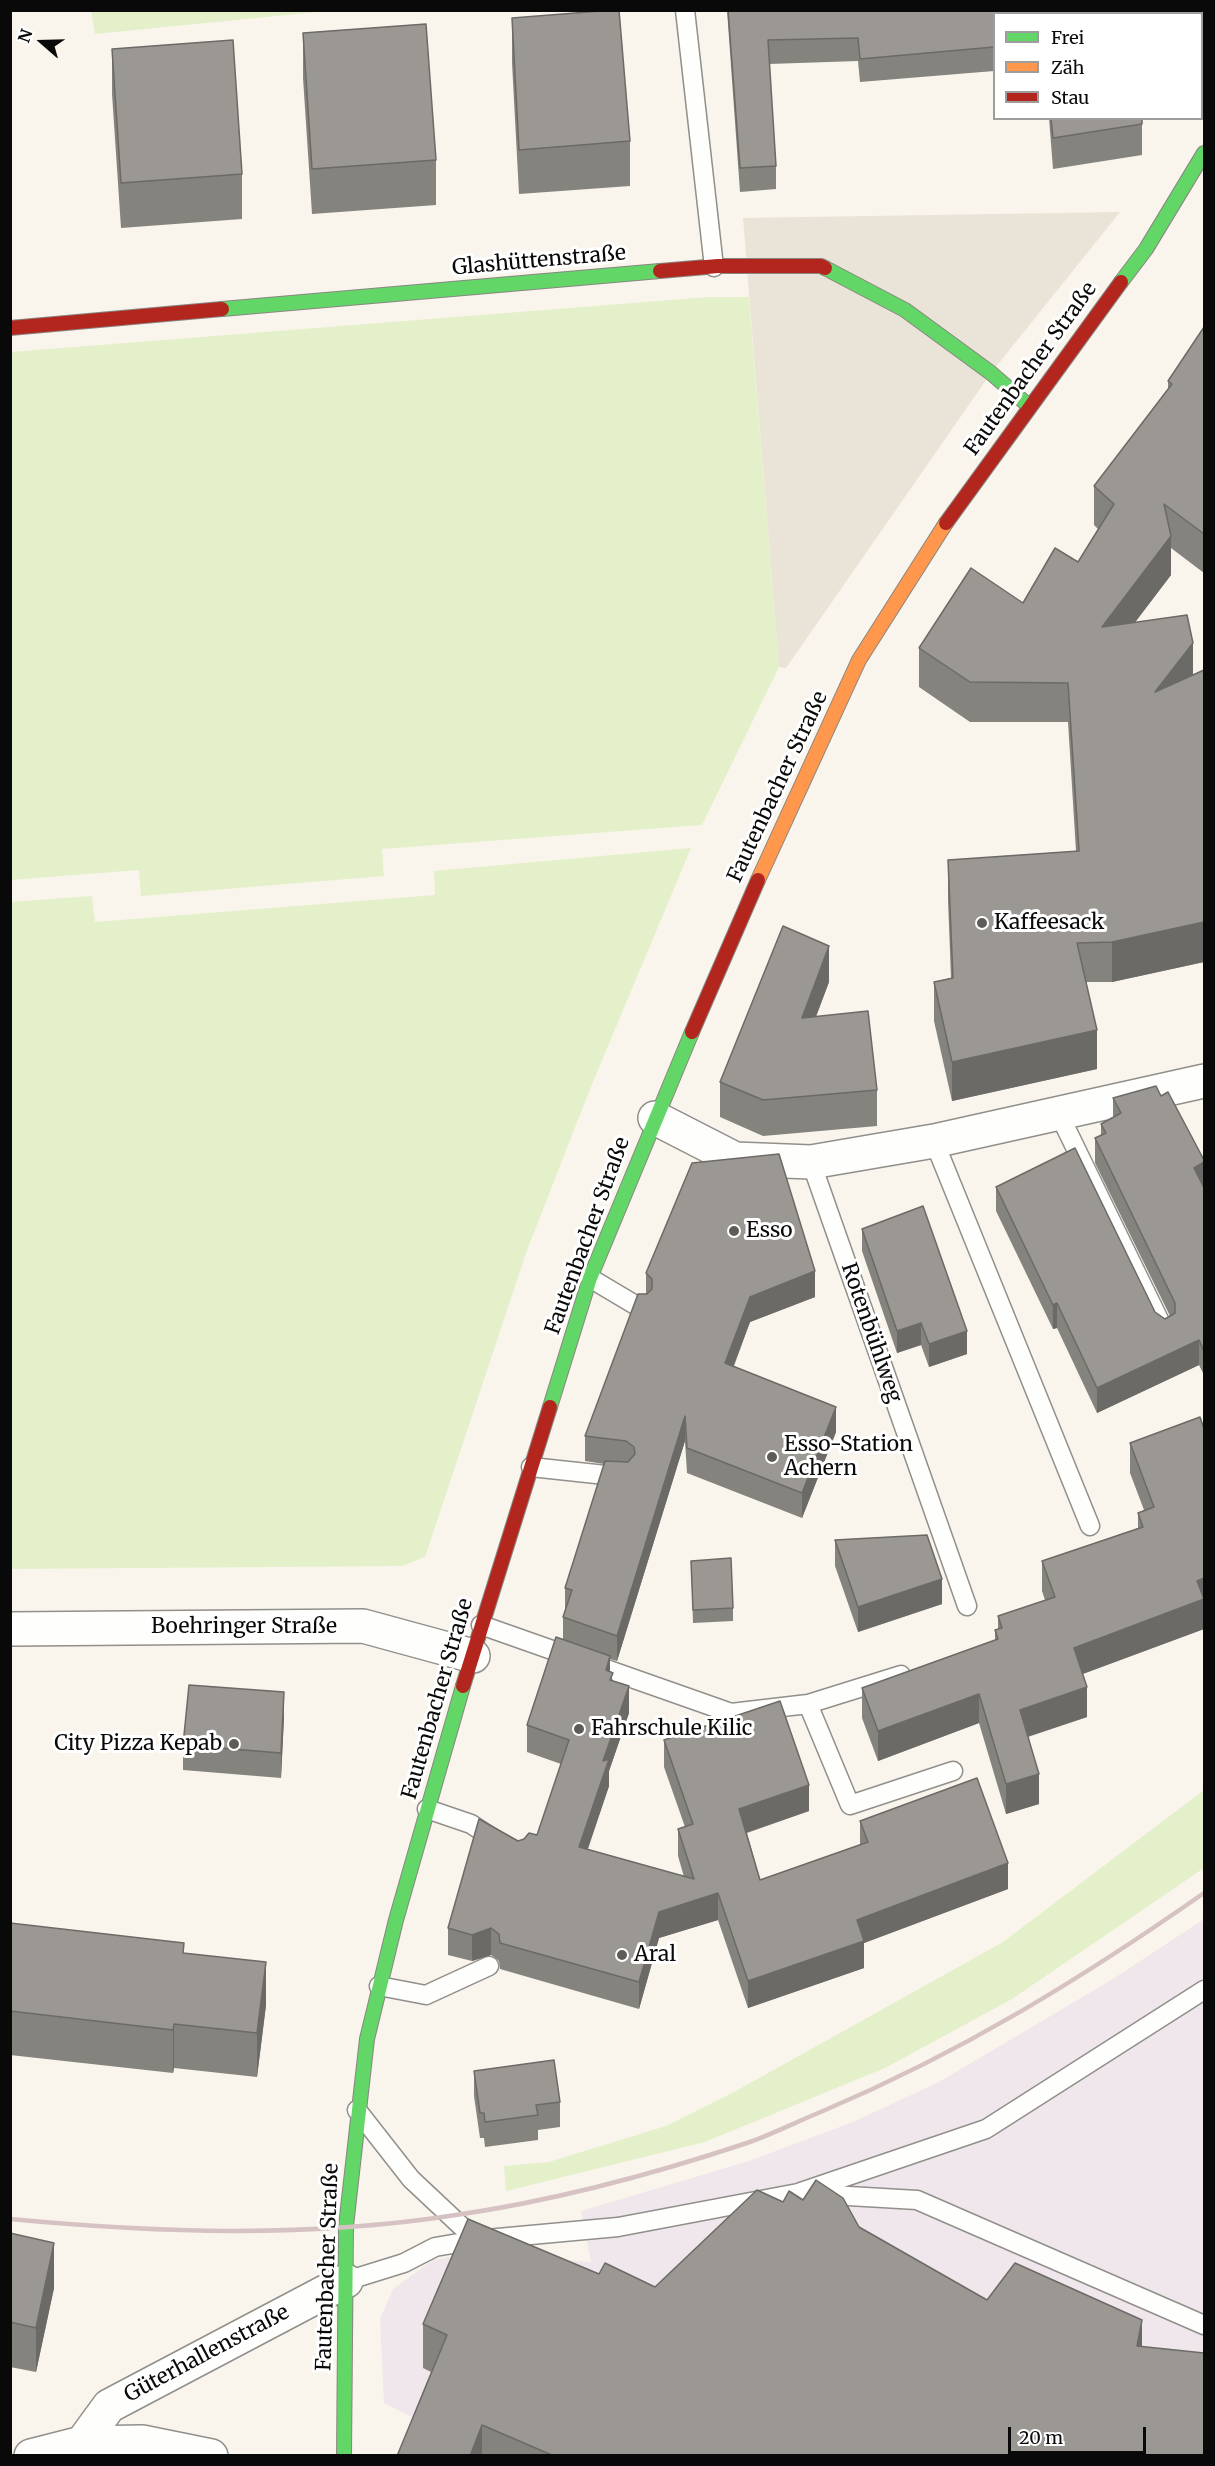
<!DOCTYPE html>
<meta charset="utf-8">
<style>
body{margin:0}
#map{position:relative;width:1215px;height:2466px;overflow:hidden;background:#f9f5ec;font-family:Merriweather,serif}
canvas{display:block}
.frame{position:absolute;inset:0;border:12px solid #090909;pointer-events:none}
.legend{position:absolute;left:993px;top:12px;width:210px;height:108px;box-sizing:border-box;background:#fff;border:2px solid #9d9d9d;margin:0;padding:8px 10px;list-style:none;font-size:18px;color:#090909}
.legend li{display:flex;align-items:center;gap:12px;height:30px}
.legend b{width:30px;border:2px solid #9d9d9d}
.north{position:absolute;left:12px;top:12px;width:60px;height:60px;-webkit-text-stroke:4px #fff;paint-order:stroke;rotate:290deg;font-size:16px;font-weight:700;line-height:24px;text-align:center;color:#090909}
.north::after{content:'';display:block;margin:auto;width:21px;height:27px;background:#090909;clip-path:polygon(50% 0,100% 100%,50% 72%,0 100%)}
.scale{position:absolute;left:1008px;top:2427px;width:138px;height:27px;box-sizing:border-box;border:3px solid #090909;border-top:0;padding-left:8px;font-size:18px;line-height:21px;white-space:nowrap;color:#090909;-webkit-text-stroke:4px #fff;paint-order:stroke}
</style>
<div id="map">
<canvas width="1215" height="2466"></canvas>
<div class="frame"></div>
<ul class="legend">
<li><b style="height:8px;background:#63d668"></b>Frei</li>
<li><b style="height:8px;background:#ff974d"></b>Zäh</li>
<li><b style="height:8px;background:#b3261e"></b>Stau</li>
</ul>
<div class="north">N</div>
<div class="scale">20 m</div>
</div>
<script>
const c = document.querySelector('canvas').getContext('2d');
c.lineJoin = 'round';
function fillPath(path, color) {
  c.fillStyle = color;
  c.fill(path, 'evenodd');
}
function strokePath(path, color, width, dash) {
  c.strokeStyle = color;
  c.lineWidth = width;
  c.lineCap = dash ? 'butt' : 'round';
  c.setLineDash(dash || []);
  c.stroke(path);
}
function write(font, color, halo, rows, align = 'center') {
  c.font = font + ' Merriweather,serif';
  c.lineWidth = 6;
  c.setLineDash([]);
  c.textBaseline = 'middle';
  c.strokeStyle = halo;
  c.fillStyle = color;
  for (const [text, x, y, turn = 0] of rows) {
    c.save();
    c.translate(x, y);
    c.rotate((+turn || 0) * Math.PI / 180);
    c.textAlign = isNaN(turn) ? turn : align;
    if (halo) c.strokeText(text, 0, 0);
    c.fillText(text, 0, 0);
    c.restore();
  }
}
fillPath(new Path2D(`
 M 1204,1919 L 1204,2455 L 486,2455 L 384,2403 L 380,2319 L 393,2289 L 433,2260 L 471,2253 L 591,2262 L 581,2211 L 749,2161 L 853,2122 L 939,2082 L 1113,1979 Z`), '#efe7eb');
fillPath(new Path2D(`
 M 91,11 L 91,10 L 327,11 L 95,34 Z
 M 709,297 L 749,297 L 779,667 L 702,825 L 382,849 L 384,876 L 141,896 L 139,870 L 11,880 L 11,352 Z
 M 691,848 L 590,1089 L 526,1253 L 425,1557 L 402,1566 L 11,1569 L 11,902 L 92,896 L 95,922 L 435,895 L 434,871 Z
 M 1204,1790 L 1204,1868 L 1012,1999 L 885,2068 L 705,2142 L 506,2191 L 504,2166 L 549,2162 L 666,2126 L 736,2091 L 1003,1942 Z`), '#e4f0c9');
fillPath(new Path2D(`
 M 1120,212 L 991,373 L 786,668 L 779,667 L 743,218 Z`), '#eae3d7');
const lane = new Path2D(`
 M 685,10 L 714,267
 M 1059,1114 L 1165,1332
 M 934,1141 L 1090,1526
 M 811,1162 L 967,1606
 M 590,1278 L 642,1309
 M 531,1467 L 624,1477
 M 481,1625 L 731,1713 L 808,1704 L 850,1805 L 953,1771
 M 808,1704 L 901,1675
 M 427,1809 L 471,1824 L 495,1840
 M 379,1986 L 426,1995 L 489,1966
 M 357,2110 L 411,2179 L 476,2240
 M 814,2194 L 917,2200 L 1204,2325
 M 346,2281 L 404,2263 L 435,2247 L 476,2240 L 618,2227 L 798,2193 L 986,2129 L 1204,1990`);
const street = new Path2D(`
 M 655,1118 L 735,1159 L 811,1162 L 934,1141 L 1204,1081
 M 10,1629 L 363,1626 L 473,1656
 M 82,2443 L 109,2406 L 346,2281
 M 31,2456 L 82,2443 L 142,2442 L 211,2456`);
const fast = new Path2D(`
 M 825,268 L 905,310 L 991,373 L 1029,406
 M 1121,282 L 1146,249 L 1204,153
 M 222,309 L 660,271
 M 550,1407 L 590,1278 L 692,1032
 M 344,2456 L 346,2226 L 367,2039 L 396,1920 L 463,1686`);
const slow = new Path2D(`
 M 758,880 L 859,660 L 946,523`);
const jam = new Path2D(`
 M 660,271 L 718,266 L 821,266 L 825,268
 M 10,328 L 222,309
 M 946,523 L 1121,282
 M 692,1032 L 758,880
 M 463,1686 L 550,1407`);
strokePath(lane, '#918f8b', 21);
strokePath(street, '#918f8b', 36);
strokePath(fast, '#888682', 16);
strokePath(slow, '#888682', 16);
strokePath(jam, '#888682', 16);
strokePath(lane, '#fefefc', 18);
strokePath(street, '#fefefc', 33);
strokePath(fast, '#63d668', 14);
strokePath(slow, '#ff974d', 14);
strokePath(jam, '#b3261e', 14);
strokePath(new Path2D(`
 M 10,2219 C 157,2233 309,2238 456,2215 C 552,2201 654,2174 747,2143 C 773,2134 798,2121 823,2111 C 962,2052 1081,1979 1204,1893`), '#d7c2c3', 4.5);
fillPath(new Path2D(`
 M 727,10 L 1005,10 L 994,14 L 994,71 L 860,82 L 858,61 L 769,64 L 776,166 L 776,189 L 740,192 Z
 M 1076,10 L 1185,10 L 1184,14 L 1076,14 Z
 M 512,18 L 630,141 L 630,186 L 519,194 L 512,63 Z
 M 303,33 L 436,160 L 436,205 L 312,214 L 303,78 Z
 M 112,49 L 242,174 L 242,219 L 121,228 L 112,94 Z
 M 1049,118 L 1142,118 L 1142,155 L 1053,169 Z
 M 1204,327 L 1204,573 L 1171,548 L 1171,575 L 1135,622 L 1193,675 L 1204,670 L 1204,962 L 1112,982 L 1086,982 L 1097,1069 L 952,1101 L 934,1021 L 934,982 L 951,978 L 948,900 L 948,860 L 1076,851 L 1068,722 L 970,722 L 919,687 L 919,648 L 1023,603 L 1078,562 L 1098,529 L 1094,525 L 1094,486 L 1168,389 L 1168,381 Z
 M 829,982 L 816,1016 L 877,1090 L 877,1126 L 763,1136 L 720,1117 L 720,1082 Z
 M 1113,1098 L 1204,1188 L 1204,1375 L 1199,1365 L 1097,1413 L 1057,1328 L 1053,1329 L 996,1211 L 996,1187 L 1155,1312 L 1165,1319 L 1170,1316 L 1095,1163 L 1095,1138 L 1101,1136 L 1101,1124 L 1113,1117 Z
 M 862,1229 L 967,1354 L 929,1367 L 921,1345 L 897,1353 L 862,1251 Z
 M 646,1273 L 815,1297 L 750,1322 L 734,1366 L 836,1432 L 802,1518 L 687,1473 L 685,1441 L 617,1661 L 610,1659 L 610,1672 L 613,1681 L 629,1713 L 609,1771 L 609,1786 L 588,1849 L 684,1877 L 678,1856 L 678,1829 L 685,1827 L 664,1767 L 664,1740 L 809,1811 L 747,1833 L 760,1880 L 860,1845 L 860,1821 L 1008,1889 L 864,1943 L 864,1968 L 748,2008 L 718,1920 L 659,1938 L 639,2009 L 500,1969 L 499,1961 L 491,1955 L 472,1961 L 448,1955 L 448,1928 L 518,1841 L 537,1835 L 561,1764 L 527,1752 L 527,1725 L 563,1639 L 563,1617 L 565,1611 L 565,1588 L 604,1464 L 585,1461 L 585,1436 L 646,1294 Z
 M 1130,1443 L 1204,1608 L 1204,1629 L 1083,1674 L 1087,1717 L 1028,1737 L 1039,1804 L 1006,1814 L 979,1723 L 878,1761 L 862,1718 L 862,1688 L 995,1640 L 995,1630 L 998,1629 L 998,1616 L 1045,1600 L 1042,1591 L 1042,1561 L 1138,1528 L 1138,1513 L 1144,1510 L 1130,1473 Z
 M 835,1540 L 942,1604 L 858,1632 L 835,1566 Z
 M 691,1561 L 733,1608 L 733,1621 L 693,1623 Z
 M 284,1717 L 281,1778 L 183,1770 L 183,1745 Z
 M 10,1923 L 184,1953 L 266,2005 L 257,2077 L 174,2068 L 173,2073 L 10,2055 Z
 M 474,2071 L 560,2102 L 560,2127 L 538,2130 L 538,2140 L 485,2147 L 484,2138 L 480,2138 L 474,2096 Z
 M 803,2200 L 859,2227 L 987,2300 L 1142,2347 L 1204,2456 L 397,2456 L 431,2372 L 423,2368 L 423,2324 L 599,2274 L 655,2287 L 783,2202 Z
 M 10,2233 L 54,2288 L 36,2372 L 10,2367 Z`), '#85837e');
fillPath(new Path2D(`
 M 1171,536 L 1171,575 L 1102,666 L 1102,627 Z
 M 1193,643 L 1193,682 L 1155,692 Z
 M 1204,922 L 1204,962 L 1112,982 L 1112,942 Z
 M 829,946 L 829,982 L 802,1054 L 802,1018 Z
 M 1097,1030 L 1097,1069 L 952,1101 L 952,1062 Z
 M 1204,1162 L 1204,1187 L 1194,1192 L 1194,1168 Z
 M 815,1271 L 815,1297 L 750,1322 L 725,1388 L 725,1363 L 750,1297 Z
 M 1057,1303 L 1057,1328 L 1053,1329 L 1053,1305 Z
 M 921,1323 L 921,1345 L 897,1353 L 897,1331 Z
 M 967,1331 L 967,1354 L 929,1367 L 929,1344 Z
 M 1199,1340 L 1199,1365 L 1097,1413 L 1097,1388 Z
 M 836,1407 L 836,1432 L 802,1518 L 802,1493 Z
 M 685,1416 L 685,1441 L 617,1661 L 617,1636 Z
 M 1204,1578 L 1204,1629 L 1074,1677 L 1074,1648 L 1197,1581 Z
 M 942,1579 L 942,1604 L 858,1632 L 858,1607 Z
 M 610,1656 L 610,1682 L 606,1670 Z
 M 629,1686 L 629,1713 L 609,1771 L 609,1786 L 579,1874 L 579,1847 L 603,1761 Z
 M 1087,1687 L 1087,1717 L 1020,1739 L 1020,1710 Z
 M 284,1692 L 284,1717 L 281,1778 L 281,1753 Z
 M 979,1694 L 979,1723 L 878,1761 L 878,1731 Z
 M 1039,1774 L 1039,1804 L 1006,1814 L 1006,1784 Z
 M 809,1785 L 809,1811 L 739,1835 L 739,1809 Z
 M 1008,1863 L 1008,1889 L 864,1943 L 864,1968 L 748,2008 L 748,1981 L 857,1920 Z
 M 718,1893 L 718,1920 L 659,1938 L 639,2009 L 639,1982 L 659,1912 Z
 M 491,1928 L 491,1955 L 472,1961 L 472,1935 Z
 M 266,1962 L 266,2005 L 257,2077 L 257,2033 Z
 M 174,2024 L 174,2068 L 173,2073 L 173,2030 Z
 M 54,2243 L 54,2288 L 36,2372 L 36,2328 Z
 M 1142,2320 L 1142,2364 L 1137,2346 Z
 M 482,2425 L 482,2456 L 470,2456 Z`), '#6c6a67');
const building = new Path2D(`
 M 613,10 L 619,10 L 630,141 L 519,150 L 512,18 Z
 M 728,10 L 1005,10 L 1006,14 L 994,14 L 994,47 L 860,59 L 858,38 L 768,40 L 776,166 L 740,168 Z
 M 1076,10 L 1140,10 L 1140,14 L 1076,14 Z
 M 426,24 L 436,160 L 312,169 L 303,33 Z
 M 233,40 L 242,174 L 121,183 L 112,49 Z
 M 1051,118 L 1142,118 L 1142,124 L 1053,138 Z
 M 1204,327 L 1204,534 L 1164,504 L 1171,536 L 1102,627 L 1187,615 L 1193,643 L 1155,692 L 1204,670 L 1204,922 L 1112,942 L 1077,943 L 1097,1030 L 952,1062 L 934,982 L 953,978 L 948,860 L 1079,851 L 1068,683 L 970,682 L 919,648 L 971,568 L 1023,603 L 1055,548 L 1078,562 L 1114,504 L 1094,486 L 1172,384 L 1168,381 Z
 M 783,926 L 829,946 L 802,1018 L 868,1011 L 877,1090 L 763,1100 L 720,1082 Z
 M 1156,1086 L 1161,1096 L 1168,1092 L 1204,1160 L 1204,1162 L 1194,1168 L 1204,1188 L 1204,1351 L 1199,1340 L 1097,1388 L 1057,1303 L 1053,1305 L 996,1187 L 1075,1148 L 1155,1312 L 1165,1319 L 1175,1313 L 1175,1303 L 1095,1138 L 1106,1133 L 1101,1124 L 1121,1113 L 1113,1098 Z
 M 779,1154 L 815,1271 L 750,1297 L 725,1363 L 836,1407 L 802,1493 L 687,1448 L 685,1416 L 617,1636 L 563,1617 L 572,1590 L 565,1588 L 605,1461 L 628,1462 L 635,1454 L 634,1447 L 626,1441 L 585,1436 L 638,1294 L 647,1294 L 652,1289 L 652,1279 L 646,1273 L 692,1163 Z
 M 923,1206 L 967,1331 L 929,1344 L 921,1323 L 897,1331 L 862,1229 Z
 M 1200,1417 L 1204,1429 L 1204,1578 L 1197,1581 L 1204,1599 L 1074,1648 L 1087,1687 L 1020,1710 L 1039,1774 L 1006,1784 L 979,1694 L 878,1731 L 862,1688 L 998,1639 L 995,1630 L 1002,1628 L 998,1616 L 1055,1597 L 1042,1561 L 1143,1527 L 1138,1513 L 1154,1507 L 1130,1443 Z
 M 927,1535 L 942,1579 L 858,1607 L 835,1540 Z
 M 731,1558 L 733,1608 L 693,1610 L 691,1561 Z
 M 556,1637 L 610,1656 L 606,1670 L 613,1673 L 610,1680 L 629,1686 L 603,1761 L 609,1759 L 579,1847 L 694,1879 L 678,1829 L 693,1824 L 664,1740 L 780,1701 L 809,1785 L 739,1809 L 760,1880 L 868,1842 L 860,1821 L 977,1778 L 1008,1863 L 857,1920 L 864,1941 L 748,1981 L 718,1893 L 659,1912 L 639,1982 L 500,1943 L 499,1934 L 491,1928 L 472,1935 L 448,1928 L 479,1819 L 518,1841 L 524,1839 L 529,1833 L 537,1835 L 569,1740 L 527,1725 Z
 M 189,1685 L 284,1692 L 281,1753 L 183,1745 Z
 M 10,1923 L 184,1943 L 183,1953 L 266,1962 L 257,2033 L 174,2024 L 173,2030 L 10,2011 Z
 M 554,2060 L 560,2102 L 536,2105 L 538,2115 L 485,2122 L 484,2113 L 480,2113 L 474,2071 Z
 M 816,2180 L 843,2198 L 859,2227 L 987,2300 L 1015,2263 L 1142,2320 L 1137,2346 L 1204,2353 L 1204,2456 L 554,2456 L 482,2425 L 470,2456 L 397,2456 L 447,2335 L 423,2324 L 468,2219 L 599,2274 L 605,2263 L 655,2287 L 757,2190 L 783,2202 L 789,2191 L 803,2200 Z
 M 10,2233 L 54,2243 L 36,2328 L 10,2322 Z`);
fillPath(building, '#9b9893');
strokePath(building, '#6c6a67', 1.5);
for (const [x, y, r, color] of [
 [982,923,6,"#5d5c58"],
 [734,1231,6,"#5d5c58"],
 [772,1457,6,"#5d5c58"],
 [579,1729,6,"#5d5c58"],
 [234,1744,6,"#5d5c58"],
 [622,1955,6,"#5d5c58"]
]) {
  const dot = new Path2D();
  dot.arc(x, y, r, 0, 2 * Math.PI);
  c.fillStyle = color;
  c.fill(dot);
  strokePath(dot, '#fff', 2);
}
write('21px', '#090909', '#fff', [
 ["Glashüttenstraße",539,261,-5],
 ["Fautenbacher Straße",1031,369,-54],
 ["Fautenbacher Straße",778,787,-65],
 ["Fautenbacher Straße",588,1236,-70],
 ["Rotenbühlweg",871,1333,71],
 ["Boehringer Straße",244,1627],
 ["Fautenbacher Straße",438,1699,-74],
 ["Fautenbacher Straße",328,2267,-88],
 ["Güterhallenstraße",207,2354,-28]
]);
write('21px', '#090909', '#fff', [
 ["Kaffeesack",994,923],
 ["Esso",746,1231],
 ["Esso-Station",784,1445],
 ["Achern",784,1469],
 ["Fahrschule Kilic",591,1729],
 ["City Pizza Kepab",222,1744,"right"],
 ["Aral",634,1955]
], 'left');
</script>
